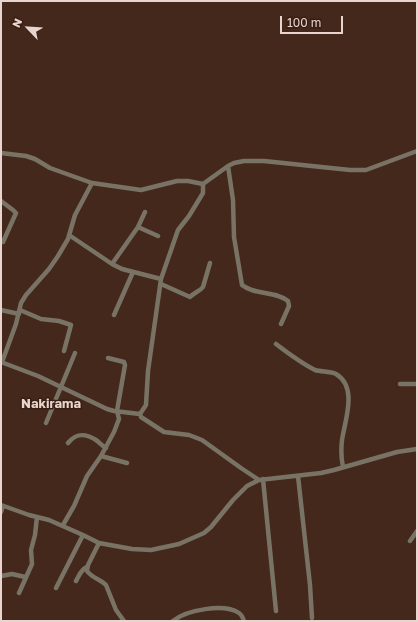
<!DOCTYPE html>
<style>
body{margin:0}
#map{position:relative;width:418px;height:622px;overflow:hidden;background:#44281c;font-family:"Golos Text",sans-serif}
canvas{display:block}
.frame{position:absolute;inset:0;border:2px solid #e8d5ce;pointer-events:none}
.north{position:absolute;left:8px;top:8px;width:40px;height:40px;-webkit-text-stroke:3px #391e13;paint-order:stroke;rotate:295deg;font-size:11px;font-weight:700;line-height:16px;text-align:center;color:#e8d5ce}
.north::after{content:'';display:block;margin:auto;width:14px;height:18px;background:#e8d5ce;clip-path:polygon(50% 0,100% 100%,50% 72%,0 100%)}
.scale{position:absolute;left:280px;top:16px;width:63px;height:18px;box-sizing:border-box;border:2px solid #e8d5ce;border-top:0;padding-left:5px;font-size:12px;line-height:14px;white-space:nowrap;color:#e8d5ce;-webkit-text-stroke:3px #391e13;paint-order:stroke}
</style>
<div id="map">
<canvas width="418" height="622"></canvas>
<div class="frame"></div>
<div class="north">N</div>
<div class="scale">100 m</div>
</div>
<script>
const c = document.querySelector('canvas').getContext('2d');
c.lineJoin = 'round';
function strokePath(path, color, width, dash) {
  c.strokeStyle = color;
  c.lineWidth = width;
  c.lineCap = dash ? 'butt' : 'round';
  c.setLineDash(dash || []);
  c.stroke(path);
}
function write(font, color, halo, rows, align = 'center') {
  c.font = font + ' "Golos Text",sans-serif';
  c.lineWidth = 3;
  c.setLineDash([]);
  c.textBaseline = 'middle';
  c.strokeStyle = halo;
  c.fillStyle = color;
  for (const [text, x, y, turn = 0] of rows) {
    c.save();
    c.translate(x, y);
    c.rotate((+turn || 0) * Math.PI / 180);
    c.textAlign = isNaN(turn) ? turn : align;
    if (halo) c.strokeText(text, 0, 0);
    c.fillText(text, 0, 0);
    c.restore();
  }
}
strokePath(new Path2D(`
 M 1,153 L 26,156 L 35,159 L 50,168 L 92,183 L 141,190 L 177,181 L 188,181 L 203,184 L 228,166 L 234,163 L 244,161 L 264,161 L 350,170 L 366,170 L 417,151
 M 228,166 L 233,200 L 234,237 L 242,285 C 254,295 276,291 288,301 L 289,306 L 281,324
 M 1,201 L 13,210 L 16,213 L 3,242
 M 138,227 L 158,236
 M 69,235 L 112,264 L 122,269 L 161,279
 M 112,264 L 138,227 L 145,212
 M 161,284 L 190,297 C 195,292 200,291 203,287 L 210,263
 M 1,310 L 19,314
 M 20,310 L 41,319 L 59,321 L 71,325 L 64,351
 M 114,315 L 133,272
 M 276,344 C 289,354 301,363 315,370 C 321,372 330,371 336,374 C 358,387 345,420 342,440 C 341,449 341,458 343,467
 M 1,362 L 38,376 L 107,409 L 114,411 L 140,414 L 141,417 L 164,432 L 189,435 L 202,440 L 241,468 L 259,480
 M 2,362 L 16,324 L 21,303 L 26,295 L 49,269 L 58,256 L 68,239 L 75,215 L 92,183
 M 400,384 L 417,384
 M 140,414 L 146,405 L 148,371 L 161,279 L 178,230 L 189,216 L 203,193 L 203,184
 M 46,423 L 75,353
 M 68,443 C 76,433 85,433 96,440 C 99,442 102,446 106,448
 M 101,456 L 127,463
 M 298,476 L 310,585 L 312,618
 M 263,479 L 276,611
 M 1,505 L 29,515 L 49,520 L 83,535 L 99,543 L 132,549 L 151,550 L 179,544 L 204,533 L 211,527 L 233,500 L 247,486 L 259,480 L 321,473 L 334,470 L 397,452 L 417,449
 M 1,512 L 3,506
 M 63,525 L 74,506 L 87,476 L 101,456 L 114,432 L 119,419 L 117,411 L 125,365 L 124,362 L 108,358
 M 410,541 L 417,531
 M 99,543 L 88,565 L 87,571 C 92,578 100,579 106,585 L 116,610 L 124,621
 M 1,576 L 12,574 L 25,577
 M 76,581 C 79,576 81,569 87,567
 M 56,588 L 83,535
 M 19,593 L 32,564 L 31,550 L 35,535 L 37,517
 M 173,621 C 186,610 224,603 239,613 C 242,615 243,618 244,621`), '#797366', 4.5);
write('bold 13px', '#e8d5ce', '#391e13', [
 ["Nakirama",51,404]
]);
</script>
